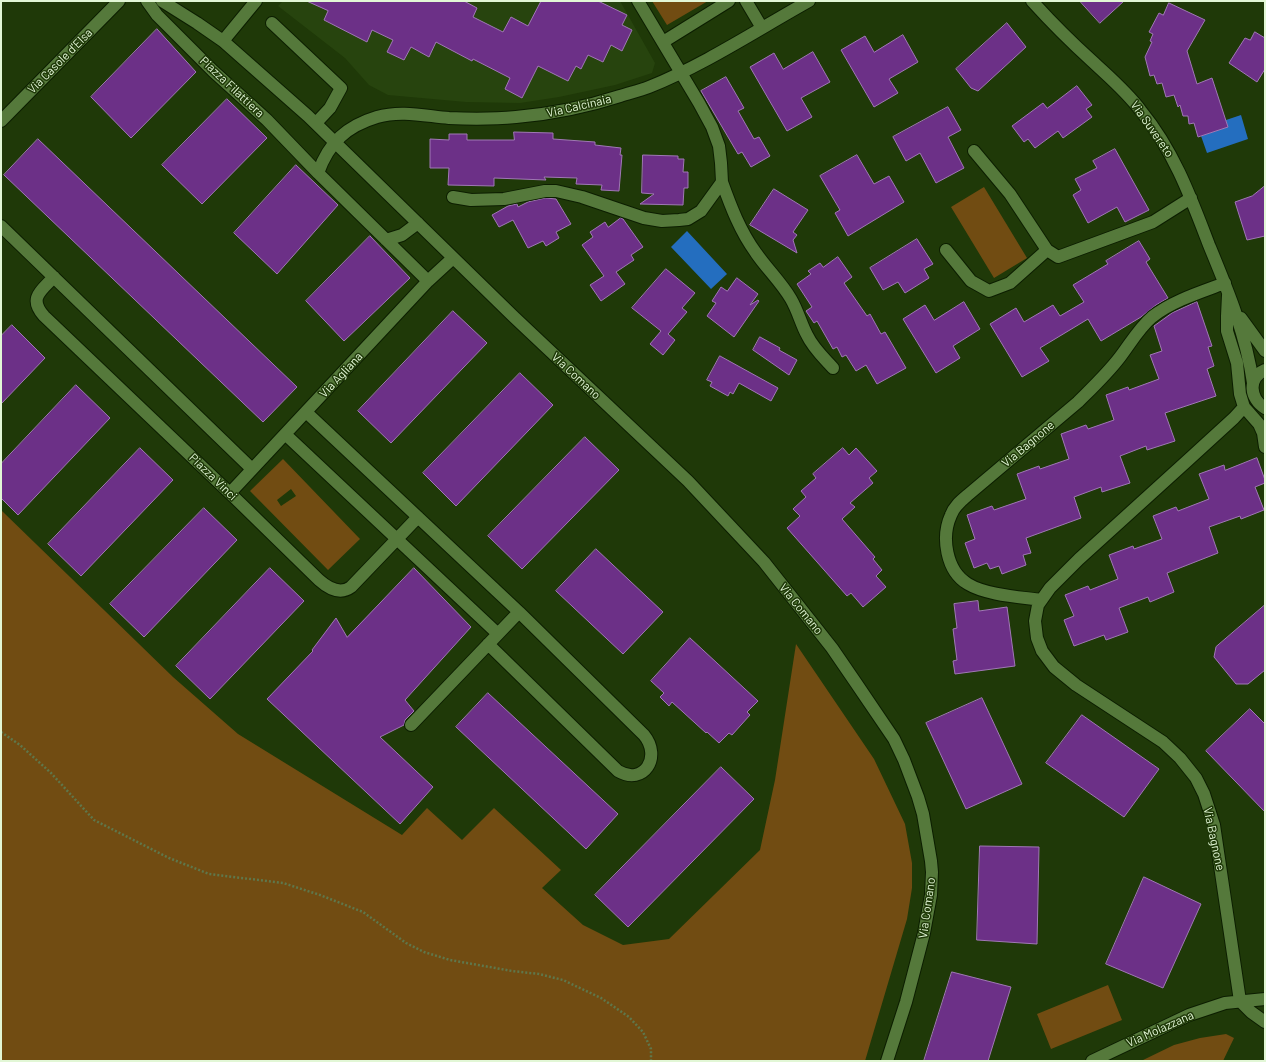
<!DOCTYPE html>
<style>
body{margin:0}
#map{position:relative;width:1266px;height:1062px;overflow:hidden;background:#1f3908;font-family:Barlow,sans-serif}
canvas{display:block}
.frame{position:absolute;inset:0;border:2px solid #e2f7d6;pointer-events:none}
</style>
<div id="map">
<canvas width="1266" height="1062"></canvas>
<div class="frame"></div>
</div>
<script>
const c = document.querySelector('canvas').getContext('2d');
c.lineJoin = 'round';
function fillPath(path, color) {
  c.fillStyle = color;
  c.fill(path, 'evenodd');
}
function strokePath(path, color, width, dash) {
  c.strokeStyle = color;
  c.lineWidth = width;
  c.lineCap = dash ? 'butt' : 'round';
  c.setLineDash(dash || []);
  c.stroke(path);
}
function write(font, color, halo, rows, align = 'center') {
  c.font = font + ' Barlow,sans-serif';
  c.lineWidth = 3;
  c.setLineDash([]);
  c.textBaseline = 'middle';
  c.strokeStyle = halo;
  c.fillStyle = color;
  for (const [text, x, y, turn = 0] of rows) {
    c.save();
    c.translate(x, y);
    c.rotate((+turn || 0) * Math.PI / 180);
    c.textAlign = isNaN(turn) ? turn : align;
    if (halo) c.strokeText(text, 0, 0);
    c.fillText(text, 0, 0);
    c.restore();
  }
}
fillPath(new Path2D(`
 M 283,1 L 620,1 L 655,63 L 652,73 L 615,85 L 559,97 L 520,103 L 466,102 L 388,95 L 369,85 L 345,58 L 278,6 Z`), '#27440e');
fillPath(new Path2D(`
 M 652,1 L 708,1 L 667,25 Z
 M 984,187 L 1027,258 L 994,278 L 951,207 Z
 M 283,459 L 360,539 L 328,570 L 250,491 ZM 291,489 L 296,496 L 281,506 L 277,500 Z
 M 1,510 L 173,677 L 238,734 L 402,835 L 427,808 L 462,840 L 494,808 L 561,870 L 542,888 L 583,925 L 623,945 L 669,939 L 760,850 L 775,780 L 796,644 L 874,759 L 905,824 L 912,863 L 912,888 L 907,919 L 865,1061 L 1,1061 Z
 M 1108,985 L 1122,1020 L 1051,1049 L 1037,1014 Z
 M 1226,1034 L 1234,1038 L 1223,1061 L 1141,1061 L 1174,1045 L 1200,1038 Z`), '#714c12');
fillPath(new Path2D(`
 M 1241,115 L 1248,139 L 1207,153 L 1201,136 L 1226,120 Z
 M 687,231 L 727,274 L 711,289 L 671,247 Z`), '#246ebf');
const building = new Path2D(`
 M 307,1 L 464,1 L 477,8 L 473,17 L 503,32 L 511,17 L 528,26 L 541,1 L 598,1 L 627,15 L 622,25 L 632,30 L 622,51 L 611,45 L 603,62 L 588,55 L 581,69 L 576,66 L 568,81 L 538,66 L 522,98 L 505,89 L 510,78 L 473,59 L 472,61 L 436,42 L 429,57 L 411,47 L 404,60 L 387,52 L 393,40 L 372,30 L 367,42 L 324,20 L 328,11 Z
 M 1080,1 L 1124,1 L 1100,23 Z
 M 1169,3 L 1205,20 L 1187,51 L 1197,84 L 1212,78 L 1228,127 L 1198,137 L 1194,123 L 1189,124 L 1188,116 L 1183,116 L 1180,105 L 1178,107 L 1174,95 L 1166,97 L 1162,83 L 1157,84 L 1154,75 L 1150,76 L 1145,57 L 1152,42 L 1150,41 L 1153,34 L 1149,32 L 1159,13 L 1163,15 Z
 M 1007,23 L 1026,47 L 978,91 L 971,88 L 956,69 Z
 M 157,29 L 196,72 L 131,138 L 91,97 Z
 M 1255,32 L 1265,38 L 1265,69 L 1257,82 L 1229,63 L 1245,38 L 1250,40 Z
 M 903,35 L 918,62 L 889,79 L 898,93 L 874,107 L 841,50 L 865,36 L 874,52 Z
 M 813,52 L 830,82 L 801,98 L 812,117 L 787,131 L 750,67 L 774,53 L 783,69 Z
 M 726,77 L 744,108 L 738,111 L 754,139 L 759,137 L 770,156 L 751,167 L 742,152 L 738,154 L 701,91 Z
 M 1077,86 L 1092,105 L 1086,109 L 1092,117 L 1063,138 L 1058,131 L 1035,148 L 1028,139 L 1024,142 L 1012,126 L 1043,103 L 1047,108 Z
 M 227,99 L 267,138 L 202,204 L 162,165 Z
 M 948,107 L 961,130 L 948,137 L 964,168 L 936,183 L 920,153 L 906,161 L 893,137 Z
 M 514,132 L 553,133 L 553,139 L 595,142 L 595,145 L 621,148 L 620,155 L 622,155 L 619,191 L 601,190 L 602,185 L 576,184 L 577,178 L 544,177 L 546,180 L 494,178 L 494,186 L 448,185 L 449,168 L 430,168 L 430,139 L 449,140 L 449,134 L 467,134 L 467,140 L 514,140 Z
 M 38,139 L 297,387 L 263,422 L 4,175 Z
 M 1115,149 L 1149,210 L 1125,222 L 1117,207 L 1088,223 L 1073,195 L 1081,190 L 1075,179 L 1097,168 L 1093,161 Z
 M 643,155 L 678,156 L 678,159 L 684,159 L 683,172 L 688,172 L 688,188 L 684,188 L 683,205 L 640,204 L 654,194 L 642,193 Z
 M 857,155 L 874,184 L 889,176 L 904,202 L 848,236 L 835,213 L 840,210 L 820,176 Z
 M 296,165 L 338,205 L 277,274 L 234,233 Z
 M 1265,186 L 1265,236 L 1247,240 L 1235,202 L 1252,196 Z
 M 774,189 L 808,210 L 793,232 L 797,235 L 793,240 L 797,253 L 750,225 Z
 M 546,198 L 556,199 L 571,224 L 556,232 L 559,238 L 546,246 L 543,241 L 528,248 L 513,220 L 499,227 L 492,215 L 508,206 L 517,204 L 518,207 L 528,202 Z
 M 621,218 L 623,219 L 643,247 L 631,255 L 634,260 L 616,272 L 625,284 L 601,301 L 590,285 L 604,276 L 582,245 L 593,237 L 590,232 L 605,222 L 608,227 Z
 M 370,236 L 410,278 L 344,341 L 306,301 Z
 M 917,239 L 933,264 L 924,269 L 929,278 L 905,293 L 898,282 L 883,290 L 870,268 Z
 M 1139,241 L 1150,259 L 1146,262 L 1168,298 L 1156,305 L 1141,317 L 1101,341 L 1088,319 L 1040,348 L 1049,361 L 1022,377 L 990,324 L 1016,308 L 1024,322 L 1053,305 L 1060,316 L 1084,302 L 1073,285 L 1108,264 L 1106,261 Z
 M 838,257 L 852,277 L 844,283 L 867,316 L 870,314 L 881,334 L 885,332 L 906,368 L 877,384 L 866,365 L 856,371 L 846,355 L 842,357 L 837,347 L 833,349 L 817,321 L 814,323 L 806,311 L 812,307 L 797,284 L 811,274 L 808,271 L 820,263 L 823,267 Z
 M 666,269 L 695,293 L 682,308 L 687,312 L 668,334 L 675,340 L 663,355 L 650,344 L 661,331 L 632,308 Z
 M 737,278 L 758,294 L 750,305 L 758,300 L 759,301 L 734,337 L 707,316 L 716,303 L 712,301 L 721,287 L 727,291 Z
 M 964,302 L 980,329 L 953,346 L 960,358 L 936,373 L 903,319 L 925,305 L 934,320 Z
 M 1197,302 L 1212,346 L 1208,347 L 1214,366 L 1207,369 L 1216,396 L 1165,413 L 1175,441 L 1147,450 L 1146,446 L 1120,456 L 1130,483 L 1102,492 L 1101,487 L 1074,497 L 1081,518 L 1026,538 L 1031,553 L 1023,555 L 1026,565 L 1002,574 L 999,566 L 990,569 L 987,563 L 974,568 L 965,543 L 975,539 L 967,515 L 992,506 L 994,510 L 1026,499 L 1017,474 L 1039,466 L 1040,469 L 1069,459 L 1061,434 L 1086,425 L 1088,429 L 1114,420 L 1106,395 L 1128,387 L 1129,390 L 1159,379 L 1150,355 L 1162,351 L 1154,326 L 1172,313 Z
 M 453,311 L 487,343 L 391,443 L 358,411 Z
 M 12,325 L 45,358 L 1,404 L 1,336 Z
 M 760,337 L 780,348 L 779,350 L 797,360 L 789,375 L 753,350 Z
 M 720,356 L 778,388 L 771,401 L 739,383 L 733,394 L 730,392 L 728,396 L 710,386 L 712,382 L 707,380 Z
 M 520,373 L 553,405 L 456,506 L 423,473 Z
 M 76,385 L 110,418 L 18,515 L 1,498 L 1,464 Z
 M 585,437 L 619,470 L 522,569 L 488,536 Z
 M 140,448 L 173,480 L 81,576 L 48,544 Z
 M 843,448 L 849,455 L 856,448 L 877,471 L 869,478 L 873,483 L 850,503 L 855,507 L 842,519 L 875,557 L 873,559 L 882,570 L 876,576 L 886,587 L 863,607 L 851,593 L 847,596 L 787,528 L 800,516 L 793,509 L 806,497 L 801,491 L 816,478 L 813,474 Z
 M 1257,458 L 1265,480 L 1265,483 L 1255,487 L 1264,510 L 1241,519 L 1240,516 L 1209,527 L 1218,553 L 1167,573 L 1174,592 L 1150,602 L 1148,597 L 1119,608 L 1128,632 L 1106,640 L 1104,635 L 1074,646 L 1064,620 L 1074,616 L 1065,595 L 1088,586 L 1090,590 L 1118,579 L 1109,555 L 1133,546 L 1134,549 L 1162,539 L 1153,516 L 1176,507 L 1178,511 L 1209,499 L 1199,474 L 1224,465 L 1225,470 Z
 M 204,508 L 237,540 L 144,637 L 110,604 Z
 M 596,549 L 663,612 L 623,654 L 556,591 Z
 M 270,568 L 304,601 L 210,699 L 176,666 Z
 M 414,568 L 471,627 L 405,700 L 414,711 L 405,720 L 404,725 L 380,737 L 433,787 L 400,824 L 267,699 L 313,651 L 312,650 L 336,618 L 347,637 Z
 M 978,601 L 979,611 L 1007,607 L 1015,666 L 955,674 L 953,661 L 957,660 L 953,629 L 957,628 L 954,604 Z
 M 1265,605 L 1265,670 L 1248,684 L 1236,684 L 1214,657 L 1216,647 Z
 M 690,638 L 758,701 L 747,712 L 750,715 L 732,735 L 729,733 L 719,743 L 707,732 L 706,733 L 672,702 L 669,706 L 660,697 L 664,693 L 651,681 Z
 M 488,693 L 618,814 L 586,849 L 456,727 Z
 M 982,698 L 1022,784 L 966,809 L 926,723 Z
 M 1250,709 L 1265,724 L 1265,812 L 1206,751 Z
 M 1082,715 L 1159,769 L 1124,817 L 1046,763 Z
 M 721,767 L 754,799 L 628,927 L 595,895 Z
 M 980,846 L 1039,847 L 1037,944 L 977,940 Z
 M 1144,877 L 1201,904 L 1163,988 L 1106,964 Z
 M 952,972 L 1011,987 L 988,1061 L 924,1061 Z`);
fillPath(building, '#6c3087');
strokePath(building, '#a078b5', 1);
const minor = new Path2D(`
 M 147,1 L 157,15 L 213,71 L 267,120 L 318,173 L 428,281
 M 162,1 L 197,23 L 223,41 L 308,116 L 514,317 L 688,481 L 764,562 L 832,648 L 856,683 L 894,739 L 904,760 L 918,797 L 923,814 L 931,861 L 932,872 L 931,895 L 924,933 L 906,1002 L 887,1061
 M 746,1 L 762,28
 M 1032,1 C 1051,22 1071,42 1092,61 C 1109,77 1127,92 1141,111 C 1174,151 1191,198 1209,245 C 1228,291 1246,334 1253,383
 M 272,23 L 341,88 L 330,108 L 316,123
 M 223,41 L 256,1
 M 663,42 L 729,1
 M 1,121 L 119,1
 M 974,151 L 1010,194 L 1047,250 L 1058,257 L 1153,222 L 1191,198
 M 318,173 C 329,142 347,126 377,117 C 401,110 425,116 449,118 C 472,119 494,119 516,117 C 551,114 586,107 620,96 C 629,93 639,91 649,87 C 704,65 757,30 809,1
 M 722,182 C 731,207 740,231 756,253 C 767,269 781,282 791,299 C 798,311 801,324 807,335 C 813,348 824,358 833,368
 M 453,197 L 471,200 L 504,199 L 545,191 L 556,191 L 582,197 L 644,218 L 662,221 L 679,220 L 688,219 L 701,211 L 722,182 L 721,163 L 719,146 L 712,127 L 699,103 L 638,1
 M 1,226 L 252,469
 M 386,240 L 402,235 L 418,223
 M 946,250 L 971,281 L 989,291 L 1010,283 L 1047,250
 M 54,277 C 41,291 28,298 44,316 L 236,499 L 319,580 C 328,588 340,595 351,587 L 418,517
 M 1228,295 L 1227,316 L 1227,331 L 1237,363 L 1240,394 L 1244,407 L 1259,424 L 1263,433 L 1265,447
 M 1241,318 L 1265,351
 M 1265,370 C 1247,378 1250,399 1265,408
 M 1244,407 L 1234,418 L 1187,461 L 1079,559 L 1050,588 L 1038,605 L 1035,621 L 1037,638 L 1042,651 L 1054,667 L 1076,685 L 1163,742 L 1180,758 L 1196,778 L 1204,794 L 1214,825 L 1240,1001 L 1251,1012 L 1265,1022
 M 306,412 L 519,612 L 644,735 C 662,757 644,786 618,771 L 488,644
 M 285,434 L 498,634
 M 230,493 L 428,281 L 453,258
 M 1041,600 C 1020,597 986,595 968,584 C 946,571 941,537 951,515 C 954,506 962,500 969,494 L 1078,402 C 1092,388 1107,374 1120,357 C 1130,344 1139,328 1152,317 C 1172,301 1201,292 1225,283
 M 411,725 L 519,612
 M 1092,1061 L 1189,1015 L 1225,1003 L 1265,999`);
strokePath(minor, '#0c1e00', 14);
strokePath(new Path2D(`
 M 1,732 L 20,745 L 51,773 L 94,820 L 169,858 L 209,874 L 283,883 L 320,895 L 363,912 L 406,943 L 424,952 L 450,960 L 512,971 L 539,974 L 563,980 L 601,998 L 629,1017 L 643,1032 L 651,1049 L 651,1061`), '#5f774b', 2.5, [2, 2]);
strokePath(minor, '#55793b', 12);
write('12px', '#e2f7d6', '#1f3908', [
 ["Via Casole d'Elsa",60,61,-45],
 ["Piazza Filattiera",232,87,43],
 ["Via Calcinaia",579,106,-13],
 ["Via Suvereto",1152,129,55],
 ["Via Agliana",341,375,-47],
 ["Via Comano",576,376,43],
 ["Via Bagnone",1028,444,-40],
 ["Piazza Vinci",213,477,44],
 ["Via Comano",801,609,51],
 ["Via Bagnone",1214,839,78],
 ["Via Comano",927,908,-82],
 ["Via Molazzana",1160,1029,-24]
]);
</script>
